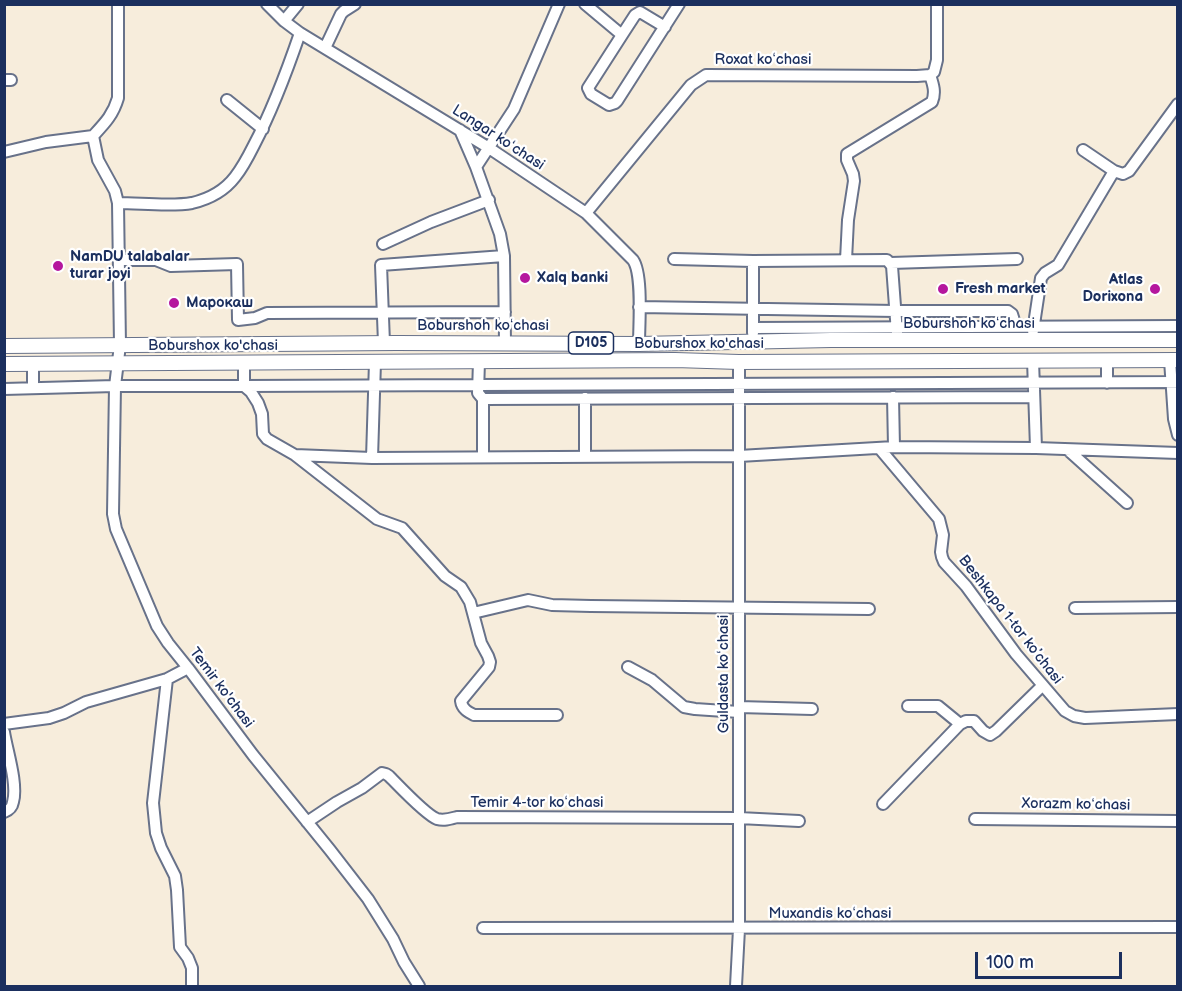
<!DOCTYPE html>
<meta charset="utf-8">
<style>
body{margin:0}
#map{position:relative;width:1182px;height:991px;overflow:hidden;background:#f7eddc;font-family:"Balsamiq Sans",sans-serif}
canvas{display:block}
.frame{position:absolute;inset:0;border:6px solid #1b2f5e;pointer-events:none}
.scale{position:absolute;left:975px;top:952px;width:147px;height:27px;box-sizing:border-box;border:3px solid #1b2f5e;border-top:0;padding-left:8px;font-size:18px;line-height:21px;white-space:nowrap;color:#1b2f5e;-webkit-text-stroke:4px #fff;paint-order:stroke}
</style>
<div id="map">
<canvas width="1182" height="991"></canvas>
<div class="frame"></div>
<div class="scale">100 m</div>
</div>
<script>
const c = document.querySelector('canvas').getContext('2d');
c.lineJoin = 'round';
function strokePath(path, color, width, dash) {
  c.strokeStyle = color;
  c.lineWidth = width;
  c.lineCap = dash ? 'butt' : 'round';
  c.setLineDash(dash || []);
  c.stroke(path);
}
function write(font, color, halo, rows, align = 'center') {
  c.font = font + ' "Balsamiq Sans",sans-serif';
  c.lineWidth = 4.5;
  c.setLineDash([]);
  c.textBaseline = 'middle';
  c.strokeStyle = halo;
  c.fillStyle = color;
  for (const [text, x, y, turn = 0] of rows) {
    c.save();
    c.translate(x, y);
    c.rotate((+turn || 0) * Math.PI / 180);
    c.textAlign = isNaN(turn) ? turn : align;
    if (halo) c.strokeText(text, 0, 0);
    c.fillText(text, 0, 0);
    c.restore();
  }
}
const minor = new Path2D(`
 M 118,4 L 118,98 C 113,115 105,123 93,136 L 98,160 L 115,191 L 118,203 L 120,345 L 115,386 L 113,514 L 116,529 L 157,626 L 168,643 L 188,668 L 253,755 L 330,850 L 368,899 L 393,939 L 404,962 L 419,986
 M 267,4 L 284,21 L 300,33 L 489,148 L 586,213 L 633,260 C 643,274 639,325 639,344
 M 585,4 L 622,35 L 588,88 L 591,94 L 609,105 L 615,103 L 617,101 L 679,4
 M 284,21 L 298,4
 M 622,35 L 635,15 L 640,12 L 665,27
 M 325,48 L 341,14 L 344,11 L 355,4
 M 4,80 L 11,80
 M 227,100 L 263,129
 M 460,130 L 476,167 L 500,234 L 504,256 L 505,343
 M 1083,150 L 1114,171
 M 4,152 L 46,142 L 93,136
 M 476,167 L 514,109 L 559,4
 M 118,203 C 140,203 171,207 192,203 C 209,199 225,190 235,177 C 243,167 249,155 254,145 C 273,109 287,71 300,33
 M 586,213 L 691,85 L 706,75 L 917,76 L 930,75 L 934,72 L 937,60 L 937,4
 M 383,244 L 431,222 L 489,200
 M 674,259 L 753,261
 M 120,260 L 156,260 L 171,266 L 237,264 L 238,320 L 255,318 L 267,313 L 505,312
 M 846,260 L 848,220 L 854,181 L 853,174 L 847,160 L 847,154 L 932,102 C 936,92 933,84 930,75
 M 891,263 L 1017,259
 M 639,307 L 896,311 L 1008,311 L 1012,314 L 1016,327
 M 753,328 L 1178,326
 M 1033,331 L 1041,278 L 1045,273 L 1058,265 L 1114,171 L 1123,174 L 1129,171 L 1178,104
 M 753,333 L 753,261 L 887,260 L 892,266 L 897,333
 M 384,343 L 381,265 L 504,256
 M 1033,360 L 1036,448
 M 1107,360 L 1107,383
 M 1170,360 L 1174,419 L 1178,435
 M 479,361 L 478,393 L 483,399 L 1034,397
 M 244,363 L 244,386 L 1178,382
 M 33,388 L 33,363
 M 4,389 L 115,386 L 244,386 L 251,392 L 258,403 L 262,414 L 263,434 L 267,439 L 295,455 L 377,519 L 402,528 L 445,576 L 461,587 L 470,602 L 481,643 L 488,656 L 490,662 L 489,667 L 461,701 C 462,709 468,712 474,715 L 557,715
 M 893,397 L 894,447
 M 483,399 L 483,457
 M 880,449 L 939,519 L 943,535 L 941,552 L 942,557 L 944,562 L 966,586 L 1016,654 L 1065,711 L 1074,716 L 1085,718 L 1178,714
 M 1068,450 L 1127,503
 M 295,455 L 372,458 L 739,456 L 894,447 L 1036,448 L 1178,453
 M 585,457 L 585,398
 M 372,458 L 375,362
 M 1075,608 L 1178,607
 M 473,613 L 528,600 L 552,605 L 591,606 L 869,609
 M 628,667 L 652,680 L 684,707 L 695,709 L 739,712
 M 167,679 L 153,803 L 156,833 L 161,848 L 175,876 L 177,890 L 180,947 L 188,958 L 192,968 L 192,986
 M 908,706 L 938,706 L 960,724
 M 739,707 L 812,709
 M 4,724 L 49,718 L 64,713 L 86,702 L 167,679 L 188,668
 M 4,732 C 7,751 18,784 13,802 C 12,808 9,810 4,812
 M 883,804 L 960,724 L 966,721 L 974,721 L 983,731 L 990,735 L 996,731 L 1042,686
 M 975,819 L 1178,821
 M 307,822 L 337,802 L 362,788 L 382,773 L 386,774 L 389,776 C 399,786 426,815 437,819 C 444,821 450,819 457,817 L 739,818 L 799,821
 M 483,928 L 1178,927
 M 736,986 L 739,929 L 739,362`);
const major = new Path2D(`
 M 4,346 L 397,343 L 639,344 L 831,340 L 1178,340
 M 4,364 L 675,360 L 739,362 L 1178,360`);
strokePath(minor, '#68728a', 14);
strokePath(major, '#68728a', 16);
strokePath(minor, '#fff', 10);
strokePath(major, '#fff', 14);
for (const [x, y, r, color] of [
 [58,266,6,"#b5179e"],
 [525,278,6,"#b5179e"],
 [943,289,6,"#b5179e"],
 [1155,289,6,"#b5179e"],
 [174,303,6,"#b5179e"]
]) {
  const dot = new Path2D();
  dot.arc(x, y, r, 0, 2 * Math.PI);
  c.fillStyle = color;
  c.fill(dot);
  strokePath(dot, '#fff', 2);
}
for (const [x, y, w] of [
 [591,343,45]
]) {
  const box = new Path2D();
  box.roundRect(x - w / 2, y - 11, w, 22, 4.5);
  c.fillStyle = '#fff';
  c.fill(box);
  strokePath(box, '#1b2f5e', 1.5);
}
write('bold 14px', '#1b2f5e', null, [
 ["D105",591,343]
]);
write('15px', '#1b2f5e', '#fff', [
 ["Roxat koʻchasi",763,60],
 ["Langar koʻchasi",498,138,33],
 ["Boburshoh koʻchasi",969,324],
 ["Boburshoh koʻchasi",483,326],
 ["Boburshox ko'chasi",699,344],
 ["Boburshox ko'chasi",213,346],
 ["Beshkapa 1-tor koʼchasi",1010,620,52],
 ["Guldasta koʻchasi",724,674,-90],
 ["Temir ko'chasi",221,688,53],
 ["Temir 4-tor koʻchasi",537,803],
 ["Xorazm koʻchasi",1076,805,1],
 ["Muxandis koʻchasi",830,914]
]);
write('bold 15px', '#1b2f5e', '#fff', [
 ["NamDU talabalar",70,257],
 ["turar joyi",70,274],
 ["Xalq banki",537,278],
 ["Atlas",1143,280,"right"],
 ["Dorixona",1143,297,"right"],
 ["Fresh market",955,289],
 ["Марокаш",186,303]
], 'left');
</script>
